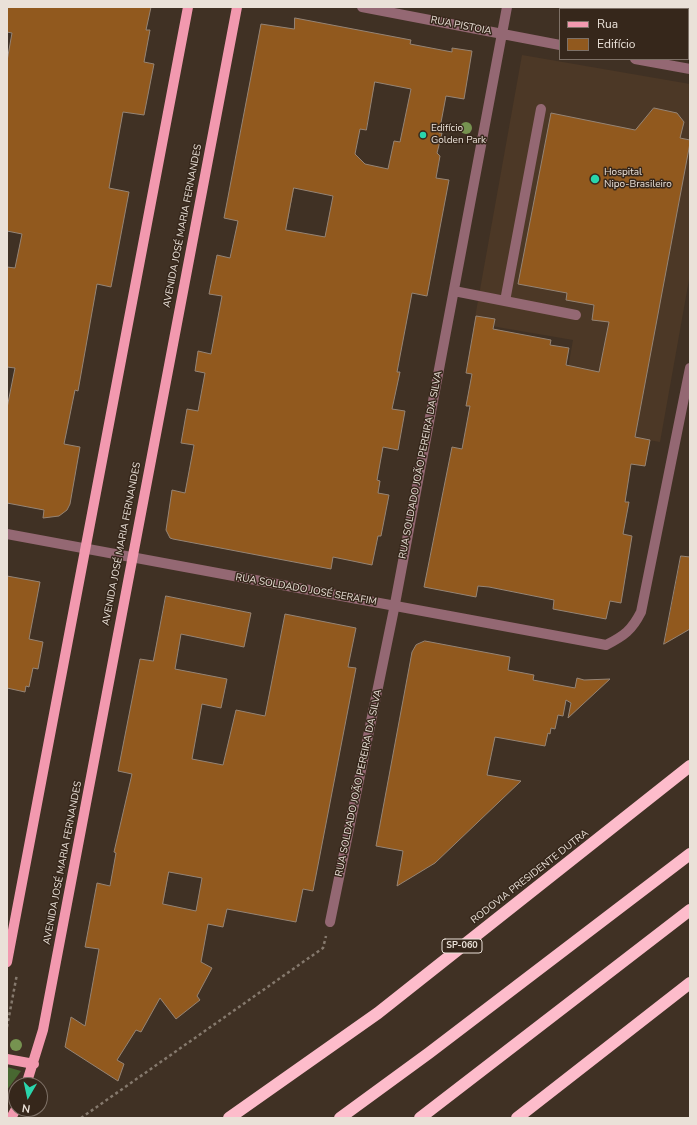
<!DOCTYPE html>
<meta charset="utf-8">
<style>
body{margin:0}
#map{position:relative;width:697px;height:1125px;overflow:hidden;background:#403124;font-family:"Nunito Sans",sans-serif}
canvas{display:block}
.frame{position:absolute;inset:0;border:8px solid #eae1d8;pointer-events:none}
.legend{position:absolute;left:559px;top:8px;width:130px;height:52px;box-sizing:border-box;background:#36271b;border:1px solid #7e7167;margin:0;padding:5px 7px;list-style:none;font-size:12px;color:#eae1d8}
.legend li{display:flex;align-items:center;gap:8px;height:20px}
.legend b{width:20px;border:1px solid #7e7167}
.north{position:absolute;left:8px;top:1077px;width:40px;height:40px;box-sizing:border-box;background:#36271b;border:1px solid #7e7167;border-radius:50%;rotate:189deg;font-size:11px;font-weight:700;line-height:16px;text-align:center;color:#eae1d8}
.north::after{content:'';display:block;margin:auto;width:14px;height:18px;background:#2ad5ac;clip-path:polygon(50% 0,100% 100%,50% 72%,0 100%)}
</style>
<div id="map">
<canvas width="697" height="1125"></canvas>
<div class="frame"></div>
<ul class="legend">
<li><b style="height:5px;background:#f299af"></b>Rua</li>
<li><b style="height:11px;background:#91591e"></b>Edifício</li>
</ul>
<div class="north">N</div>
</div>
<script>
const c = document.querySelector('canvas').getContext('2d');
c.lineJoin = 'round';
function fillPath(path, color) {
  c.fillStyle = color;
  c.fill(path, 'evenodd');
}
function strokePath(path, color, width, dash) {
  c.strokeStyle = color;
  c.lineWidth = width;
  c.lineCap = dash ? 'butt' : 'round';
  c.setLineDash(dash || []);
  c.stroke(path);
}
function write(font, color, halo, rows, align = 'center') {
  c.font = font + ' "Nunito Sans",sans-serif';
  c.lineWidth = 3;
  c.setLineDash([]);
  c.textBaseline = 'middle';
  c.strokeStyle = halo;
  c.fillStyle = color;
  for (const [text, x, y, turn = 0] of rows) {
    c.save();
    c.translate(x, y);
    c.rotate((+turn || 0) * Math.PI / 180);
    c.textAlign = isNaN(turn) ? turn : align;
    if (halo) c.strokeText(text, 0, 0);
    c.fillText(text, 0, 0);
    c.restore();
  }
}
fillPath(new Path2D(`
 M 522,55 L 690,84 L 690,274 L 660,442 L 558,424 L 573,340 L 474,323 Z`), '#4c3826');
fillPath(new Path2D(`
 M 7,1067 L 21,1071 L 7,1090 Z`), '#486831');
const building = new Path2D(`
 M 7,7 L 151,7 L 146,30 L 150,30 L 144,62 L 154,64 L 144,115 L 123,112 L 109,188 L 129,192 L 111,287 L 97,284 L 78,391 L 75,390 L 64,444 L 80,447 L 70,504 L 67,510 L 59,516 L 43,518 L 44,510 L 7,503 L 7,408 L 15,368 L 7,367 L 7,267 L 15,268 L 22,234 L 7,231 L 7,61 L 12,33 L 7,32 Z
 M 295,18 L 411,40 L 410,44 L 452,52 L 452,48 L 472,51 L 464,99 L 446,96 L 439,133 L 442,133 L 437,153 L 440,156 L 436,178 L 449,180 L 427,296 L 412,293 L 397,372 L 400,372 L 392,409 L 405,411 L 398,450 L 383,447 L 377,480 L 380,481 L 378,493 L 389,495 L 381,536 L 378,536 L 372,565 L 333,557 L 331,569 L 173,539 L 170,538 L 166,530 L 172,490 L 185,493 L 194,445 L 181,443 L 187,409 L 198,411 L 205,373 L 195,371 L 198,351 L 211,354 L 222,296 L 209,294 L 217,255 L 230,258 L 238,221 L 224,218 L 261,24 L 294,29 ZM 375,82 L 411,89 L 400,142 L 394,141 L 388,169 L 365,164 L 355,154 L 360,129 L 366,130 ZM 294,188 L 333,196 L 325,237 L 286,230 Z
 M 654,108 L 677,113 L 684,122 L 680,138 L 690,140 L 690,143 L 635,437 L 650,440 L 645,466 L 631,464 L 625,502 L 629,502 L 623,534 L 632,536 L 621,603 L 610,601 L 606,619 L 553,609 L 554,600 L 489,587 L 478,586 L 476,597 L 424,587 L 452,447 L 462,449 L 470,406 L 466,406 L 472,374 L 466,373 L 476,316 L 495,319 L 493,329 L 551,340 L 550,345 L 569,348 L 566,365 L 599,372 L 609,322 L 592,320 L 594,305 L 566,300 L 567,293 L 518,284 L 551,113 L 635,130 Z
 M 681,556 L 690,557 L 690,629 L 664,644 Z
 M 7,576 L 40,582 L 29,639 L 43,642 L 38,669 L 33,668 L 29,687 L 26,686 L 25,692 L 7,688 Z
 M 166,596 L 251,613 L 244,647 L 181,634 L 175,669 L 227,679 L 221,708 L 202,704 L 192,759 L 223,765 L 236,710 L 265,716 L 285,614 L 356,628 L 348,667 L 356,668 L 313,891 L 303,889 L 296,922 L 227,909 L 223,927 L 208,924 L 201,962 L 212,968 L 197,996 L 200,1000 L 176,1019 L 160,998 L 141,1032 L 136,1030 L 117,1060 L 124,1064 L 118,1081 L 65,1047 L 71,1017 L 85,1026 L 99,949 L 85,947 L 97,883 L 110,886 L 116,853 L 114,852 L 132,774 L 118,771 L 140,659 L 153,661 ZM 169,872 L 202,878 L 196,911 L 163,904 Z
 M 425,641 L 510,657 L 508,670 L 534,675 L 533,680 L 575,688 L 577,678 L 584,680 L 610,679 L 568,718 L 571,703 L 566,700 L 563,716 L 558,715 L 555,729 L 551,728 L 550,734 L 548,733 L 545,746 L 495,737 L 487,775 L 521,781 L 435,863 L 397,886 L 403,851 L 376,846 L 412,652 L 416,645 Z`);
fillPath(building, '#91591e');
strokePath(building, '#958475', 1);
strokePath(new Path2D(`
 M 7,1027 L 17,974
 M 81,1118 L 323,948 L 326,936`), '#85796d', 2.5, [3, 3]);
strokePath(new Path2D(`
 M 362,7 L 560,45
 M 635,59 L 690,69
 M 454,291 L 576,315
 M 505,301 L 541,109
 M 7,534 L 606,645 C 624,636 632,630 641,612 L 690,368
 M 330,922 L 394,609 L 507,7`), '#946873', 10);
strokePath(new Path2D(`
 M 7,962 L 188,7
 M 7,1059 L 34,1064
 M 26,1085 L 43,1030 L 237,7
 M 11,1118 L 16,1109`), '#f299af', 10);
strokePath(new Path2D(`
 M 229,1118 L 378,1013 L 690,766
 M 340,1118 L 429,1053 L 690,854
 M 420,1118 L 690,910
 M 517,1118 L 690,983`), '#fdbccb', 12);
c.fillStyle = '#769350';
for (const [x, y] of [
 [466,128],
 [16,1045]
]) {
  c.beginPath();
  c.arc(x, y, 6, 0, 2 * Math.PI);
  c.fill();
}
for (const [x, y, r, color] of [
 [423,135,4,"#2ad5ac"],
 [595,179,5,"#2ad5ac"]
]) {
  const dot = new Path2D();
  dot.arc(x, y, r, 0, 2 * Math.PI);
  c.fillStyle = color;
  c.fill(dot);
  strokePath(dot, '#36271b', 1.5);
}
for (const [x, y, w] of [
 [462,946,40]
]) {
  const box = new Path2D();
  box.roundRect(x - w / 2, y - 7, w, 14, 3);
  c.fillStyle = '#36271b';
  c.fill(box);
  strokePath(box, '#eae1d8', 1);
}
write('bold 9px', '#eae1d8', null, [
 ["SP-060",462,946]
]);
write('10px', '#eae1d8', '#36271b', [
 ["RUA PISTOIA",461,26,11],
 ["AVENIDA JOSÉ MARIA FERNANDES",183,226,-79],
 ["RUA SOLDADO JOÃO PEREIRA DA SILVA",421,465,-79],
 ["AVENIDA JOSÉ MARIA FERNANDES",122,544,-79],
 ["RUA SOLDADO JOSÉ SERAFIM",306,590,10],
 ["RUA SOLDADO JOÃO PEREIRA DA SILVA",359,783,-78],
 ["AVENIDA JOSÉ MARIA FERNANDES",63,863,-79],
 ["RODOVIA PRESIDENTE DUTRA",530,877,-38]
]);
write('10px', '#eae1d8', '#36271b', [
 ["Edifício",431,129],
 ["Golden Park",431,141],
 ["Hospital",604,173],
 ["Nipo-Brasileiro",604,185]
], 'left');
</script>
